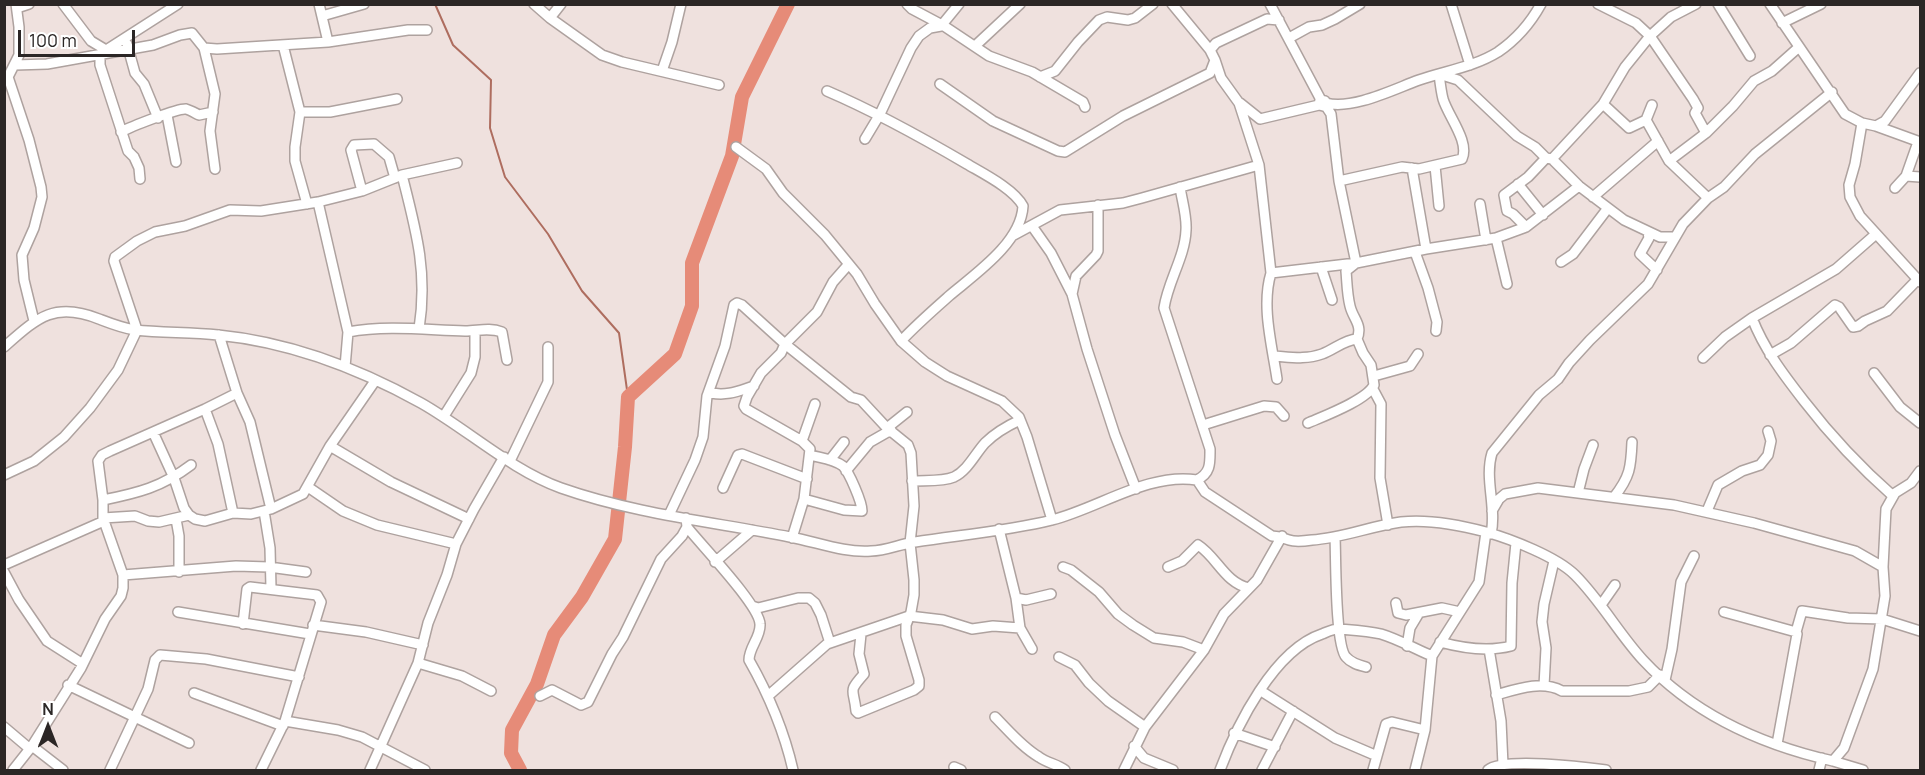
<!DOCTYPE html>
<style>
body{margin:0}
#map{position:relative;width:1925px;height:775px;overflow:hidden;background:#efe1de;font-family:Manrope,sans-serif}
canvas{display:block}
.frame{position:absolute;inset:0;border:6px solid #2b2625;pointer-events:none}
.north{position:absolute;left:18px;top:697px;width:60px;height:60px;-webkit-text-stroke:4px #fff;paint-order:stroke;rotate:0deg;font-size:16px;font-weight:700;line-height:24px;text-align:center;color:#2b2625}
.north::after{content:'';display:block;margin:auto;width:21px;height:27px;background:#2b2625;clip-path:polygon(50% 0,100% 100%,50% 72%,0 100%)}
.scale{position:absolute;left:18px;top:30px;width:117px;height:27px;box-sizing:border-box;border:3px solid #2b2625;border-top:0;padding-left:8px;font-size:18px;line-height:21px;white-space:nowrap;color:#2b2625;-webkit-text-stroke:4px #fff;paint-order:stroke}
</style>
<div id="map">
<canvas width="1925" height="775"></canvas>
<div class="frame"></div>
<div class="north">N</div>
<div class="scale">100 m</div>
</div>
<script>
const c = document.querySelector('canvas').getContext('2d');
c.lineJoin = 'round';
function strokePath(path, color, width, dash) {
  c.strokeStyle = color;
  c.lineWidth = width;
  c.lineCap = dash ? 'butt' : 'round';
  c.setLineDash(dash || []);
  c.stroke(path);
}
strokePath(new Path2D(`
 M 435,4 L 453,45 L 491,80 L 490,128 L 505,177 L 548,234 L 582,291 L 619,333 L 628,397`), '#ae6d5f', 2);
strokePath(new Path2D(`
 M 520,770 L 511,753 L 512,730 L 537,684 L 554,635 L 582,597 L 615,539 L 625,447 L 628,397 L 675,354 L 692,306 L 692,263 L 732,156 L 742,97 L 788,4`), '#e68b78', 14);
const minor = new Path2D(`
 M 16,4 L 19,27 L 19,55 L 8,77 L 29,140 L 41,187 L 42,197 L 34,228 L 22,255 L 24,280 L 34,321
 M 63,4 L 91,41 L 106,50
 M 319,4 L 328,42
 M 534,4 L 550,18 L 602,55 L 622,62 L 719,85
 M 907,4 L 912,9 L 944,26 L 989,56 L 1032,72 L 1083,102 L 1085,107
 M 1172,4 L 1210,50 L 1215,60 L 1221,78 L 1239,103 L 1259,165 L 1271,273 C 1261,306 1272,345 1277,379
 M 1270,4 L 1321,100
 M 1451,4 L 1470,65
 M 1598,4 L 1636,23 L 1650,36 L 1693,99 L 1698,108 L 1695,113 L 1706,133
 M 1718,4 L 1750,56
 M 1770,4 L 1845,114 L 1862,123 L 1855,164 L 1849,185 L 1850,197 L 1860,216 L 1920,282
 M 17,8 L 29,4
 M 322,16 L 364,4
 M 550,18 L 561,4
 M 1782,23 L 1821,4
 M 1289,38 L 1309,27 L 1322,25 L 1335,19 L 1360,4
 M 127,44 L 135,73 L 144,84 L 158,118
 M 283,45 L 300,112 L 295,147 L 295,161 L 307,204
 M 975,46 L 1020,4
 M 204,48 L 217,49 L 328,42 L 408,30 L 427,30
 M 1210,50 L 1216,43 L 1267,19 L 1279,20
 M 15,65 L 47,64 L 153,45 L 180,35 L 192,33 L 204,48 L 215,94 L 210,131 L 215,169
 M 662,71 L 672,42 L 681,4
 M 1040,77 L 1055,71 L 1078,42 L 1099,20 L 1107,17 L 1128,20 L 1135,18 L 1153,4
 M 940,84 L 993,121 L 1058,151 L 1065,152 L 1123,116 L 1210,73 L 1215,60
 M 827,91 C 876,112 921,137 967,164 C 984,174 1014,189 1023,206 C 1021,243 975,274 949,296 C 932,311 916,325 901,341
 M 1240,103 L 1260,119 L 1319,105 L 1323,106 L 1325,101 L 1320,100 L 1319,105
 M 1326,103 C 1353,110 1394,89 1419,80 C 1445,71 1474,67 1498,52 C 1517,39 1530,24 1541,4
 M 1603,104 L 1629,128 L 1646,120
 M 1652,105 L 1646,120 L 1669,161 L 1708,198
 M 300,112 L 330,112 L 397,99
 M 167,115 L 176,162
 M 1862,123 L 1876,126 L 1885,121 L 1920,73
 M 1876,126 L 1920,142
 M 121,132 C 130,127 178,108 186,109 C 190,110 195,113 199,115 L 213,112
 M 865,139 L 880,114 L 911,48 L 919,36 L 930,28 L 941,26 L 959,4
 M 736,147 L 766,169 L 783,193 L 825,235 L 857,274 L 875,304 L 901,341 L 925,362 L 947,376 L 1002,401 L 1019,417 L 1027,437 L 1052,520
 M 1552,159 L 1603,104 L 1625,67 L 1650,36 L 1671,17 L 1696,4
 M 1669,161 L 1706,133 L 1733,106 L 1754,81 L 1772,71 L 1799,47
 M 1435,166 L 1439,206
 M 1412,168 L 1426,249
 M 402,175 C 416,230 428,272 419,329
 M 1906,176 L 1918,142
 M 140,179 L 139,168 L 134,157 L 128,151 L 100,65 L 100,54 L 178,4
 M 1339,181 L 1402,167 L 1419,169 L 1462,159 C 1470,142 1448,116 1443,99 C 1441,91 1440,82 1439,74 L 1458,80 L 1517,136 L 1535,147 L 1546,158 L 1552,159 L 1579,186 L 1624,220 L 1660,237 L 1674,237
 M 1518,184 L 1543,215
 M 1180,187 C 1182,201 1187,216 1186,230 C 1185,257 1168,281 1164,308 L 1210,449 C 1210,463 1211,473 1197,480
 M 1895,188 L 1906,176 L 1920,177
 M 362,191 L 351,150 L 354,145 L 374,144 L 389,157 L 395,178
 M 1593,197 L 1658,141
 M 318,202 L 348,332 L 345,367
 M 1480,204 L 1486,240
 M 1032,226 L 1051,253 L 1072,294 L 1087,349 L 1115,435 L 1136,489
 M 1526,227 L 1513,214 L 1507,211 L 1504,195 L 1528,177 L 1546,158
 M 1648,232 L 1649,238 L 1640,254 L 1657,270
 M 1012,236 L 1060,210 L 1123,203 L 1142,198 L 1259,165
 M 1496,238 L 1507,284
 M 1415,252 L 1428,288 L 1437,322 L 1436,331
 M 1561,262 L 1573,254 L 1608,208
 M 1321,267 L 1332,300
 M 1271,273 L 1356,263 L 1426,249 L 1496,238 L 1526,227 L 1579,186
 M 1072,294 L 1076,276 L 1096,255 L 1098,251 L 1098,205
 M 1752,318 C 1764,349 1783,374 1804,401 C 1831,436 1860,467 1893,496
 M 348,332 C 387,325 426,330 465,331 C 478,331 489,327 502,332 L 507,360
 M 219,335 L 237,393 L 250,422 L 271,509
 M 4,347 C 37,318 54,301 99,319 C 112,324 122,328 135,330 C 163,333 190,332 218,335 C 289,342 358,368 421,403 C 467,429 511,470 561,488 C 635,514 714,522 790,537 C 817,542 844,553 871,551 C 886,551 900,544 915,542 C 960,535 1008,531 1052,520 C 1099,508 1149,472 1197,480 L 1205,492 L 1272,536 C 1280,536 1282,538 1289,540 C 1295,542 1305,541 1312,540 C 1342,538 1371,526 1401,522 C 1428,519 1460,525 1486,532 C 1511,539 1557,557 1575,575 C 1601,601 1619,634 1643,660 C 1693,714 1762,745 1833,761 L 1844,748 L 1873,669 L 1885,596 L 1883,567 L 1886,509 L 1895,493 L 1911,483 L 1920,471
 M 1770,355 L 1791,343 L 1835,305 L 1839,307 L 1853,327 L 1858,326 L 1865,321 L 1887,311 L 1918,279
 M 1274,356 C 1290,357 1306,360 1322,354 C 1335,349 1344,340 1357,339
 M 1703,358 L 1725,337 L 1752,318 L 1836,269 L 1876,234
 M 1874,373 L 1900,407 L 1920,423
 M 1374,376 L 1410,366 L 1418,354
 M 1373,389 L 1381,404 L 1380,478 L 1388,525
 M 707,396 L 711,393 C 728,396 738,391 754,386
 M 205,409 L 218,444 L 233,513
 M 444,416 L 471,373 L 475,357 L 475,331
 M 1308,423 C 1324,416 1367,400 1374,385 L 1371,365 L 1363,353 L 1357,339 C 1363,325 1353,319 1350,306 C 1347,294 1347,282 1346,271 L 1356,263 L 1339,181 L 1331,114 L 1325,105
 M 1203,425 L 1264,406 L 1276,407 L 1284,416
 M 887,428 L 907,412
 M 153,432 L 174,478 L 184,508 L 189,515 L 195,519 L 205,521 L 233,513 L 251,514 L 271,509 L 303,494 L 330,446 L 375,381
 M 802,441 L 815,404
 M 330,446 L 391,482 L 469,519
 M 830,460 L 844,442
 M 510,461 L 548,382 L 548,347
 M 846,471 L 870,442 L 891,430
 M 4,475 L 34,461 L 64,437 L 90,408 L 118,370 L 137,330 L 114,261 L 115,257 L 137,241 L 155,232 L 185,226 L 230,210 L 261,211 L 318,202 L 362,191 L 402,175 L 457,163
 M 912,481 C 925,480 942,482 954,477 C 968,470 975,454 985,443 C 995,433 1007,426 1020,420
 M 308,487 L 343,511 L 377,525 L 456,544
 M 723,488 L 738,455 L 742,454 L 807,479
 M 1578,493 L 1584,469 L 1593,445
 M 1614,497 C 1630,477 1631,467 1632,442
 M 804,499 L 844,510 L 862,511 C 862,502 849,472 843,466 C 834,459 821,458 810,455
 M 103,500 C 138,493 162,487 191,465
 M 264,511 L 270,548 L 271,588
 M 1492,511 L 1499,499 L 1505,494 L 1538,488 L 1674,505 L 1754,523 L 1855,551 L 1883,567
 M 1707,511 L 1718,485 L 1742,471 L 1760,465 L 1768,455 L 1771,441 L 1768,431
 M 669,515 L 695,460 L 703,437 L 707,396 L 725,346 L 734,305 L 737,303 L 742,305 L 785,344 L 851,397 L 861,400 L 887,428 L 908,445 L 911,453 L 914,506 L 910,543 L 914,580 L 914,595 L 911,612 L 906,625 L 906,636 L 919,680 L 919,686 L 914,690 L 858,713 L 856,711 C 854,688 847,693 864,674 L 859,654 L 861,634
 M 103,518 L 135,516 L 148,521 L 159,522 L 189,515
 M 686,518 L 687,527 C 702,546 759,605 760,624 C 761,637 749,647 749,660 C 769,695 784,731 793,770
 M 176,519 L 179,536 L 179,572
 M 999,529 L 1016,598 L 1020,628 L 1032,649
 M 1491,534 C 1497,508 1484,479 1492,453 L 1539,395 L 1558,379 L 1569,363 L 1590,340 L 1648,284 L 1683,224 L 1708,198 L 1724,187 L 1755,154 L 1832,92
 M 1335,537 C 1336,558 1335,645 1346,657 C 1351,663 1358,665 1366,667
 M 792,538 L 804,499 L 810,449 L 802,441 L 746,409 L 744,406 L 747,397 L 761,373 L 781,353 L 785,344 L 817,312 L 833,282 L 848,265
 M 715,562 L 752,530
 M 4,565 L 104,521
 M 1063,567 L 1071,570 L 1099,592 L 1118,614 L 1133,625 L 1154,638 L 1183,642 L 1204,650
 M 1168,567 L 1182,561 L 1198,545 C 1217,557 1225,583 1249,588
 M 4,572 L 19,600 L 47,641 L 83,664
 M 123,575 L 236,566 L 269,567 L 306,572
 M 1016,598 L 1026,600 L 1051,594
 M 1396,603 L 1398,613 L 1406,615 L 1442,608 L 1460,612
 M 1601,605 L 1615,585
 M 752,606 L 758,608 L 798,598 L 809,598 L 815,603 L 821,615 L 830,643
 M 178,612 L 310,634
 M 1724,612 L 1796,632 L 1797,634 L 1777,744
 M 243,624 L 247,589 L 250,587 L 317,595 L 321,602 L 285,721 L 261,770
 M 313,625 L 366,632 L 423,645
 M 1796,632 L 1802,611 L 1848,618 L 1882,619 L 1920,631
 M 1440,642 C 1462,648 1488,652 1511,646 L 1512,583 L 1516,543
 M 1407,646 L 1410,628 L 1419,613
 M 1489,649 L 1501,721 L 1503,765
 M 1059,657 L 1075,665 L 1089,683 L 1108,701 L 1145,727
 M 418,663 L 462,676 L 491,691
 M 1665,680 L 1672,649 L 1681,582 L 1694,556
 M 68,685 L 189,743
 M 1544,686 L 1546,648 L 1542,622 L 1544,604 L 1554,561
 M 1261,691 L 1335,738 L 1377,756
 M 194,693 L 283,726
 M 1496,695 C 1517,689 1542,680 1562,691 L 1629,691 L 1648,687 L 1660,675
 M 540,696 L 552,690 L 581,705 L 588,702 L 612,654 L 623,637 L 661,559 L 682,536 L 687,527
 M 768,696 L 827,644 L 909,616 L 943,620 L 972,629 L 993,626 L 1020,628
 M 995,717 C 1009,731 1022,747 1039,757 C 1047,763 1057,764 1065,770
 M 285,721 L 338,730 L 362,737 L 425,770
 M 4,727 L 30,749
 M 1234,733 L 1275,747
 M 32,746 L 63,770
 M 1134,746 L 1144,758 L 1173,770
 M 1833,761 L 1863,770
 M 954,767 L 961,770
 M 13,770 L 32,746 L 81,668 L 105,619 L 121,596 L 123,588 L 123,575 L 103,518 L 103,500 L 98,461 L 102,455 L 110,451 L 205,409 L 237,393
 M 110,770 L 148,689 L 155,660 L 160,655 L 206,659 L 299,677
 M 370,770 L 418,663 L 428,623 L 447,575 L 456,544 L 474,509 L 504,457
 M 1124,770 L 1145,727 L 1204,650 L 1224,614 L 1257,580 L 1282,536
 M 1220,770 C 1237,725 1274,650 1322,634 C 1327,632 1335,628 1340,629 C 1352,630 1369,631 1381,634 C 1398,639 1415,649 1432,656
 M 1262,770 L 1293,711
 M 1373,770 L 1386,724 L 1392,722 L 1425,730
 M 1415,770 L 1425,730 L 1432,656 L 1479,582 L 1486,532
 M 1488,770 C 1502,757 1584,767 1606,770
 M 1819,770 L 1822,758`);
strokePath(minor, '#aea29f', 12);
strokePath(minor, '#fff', 9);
</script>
